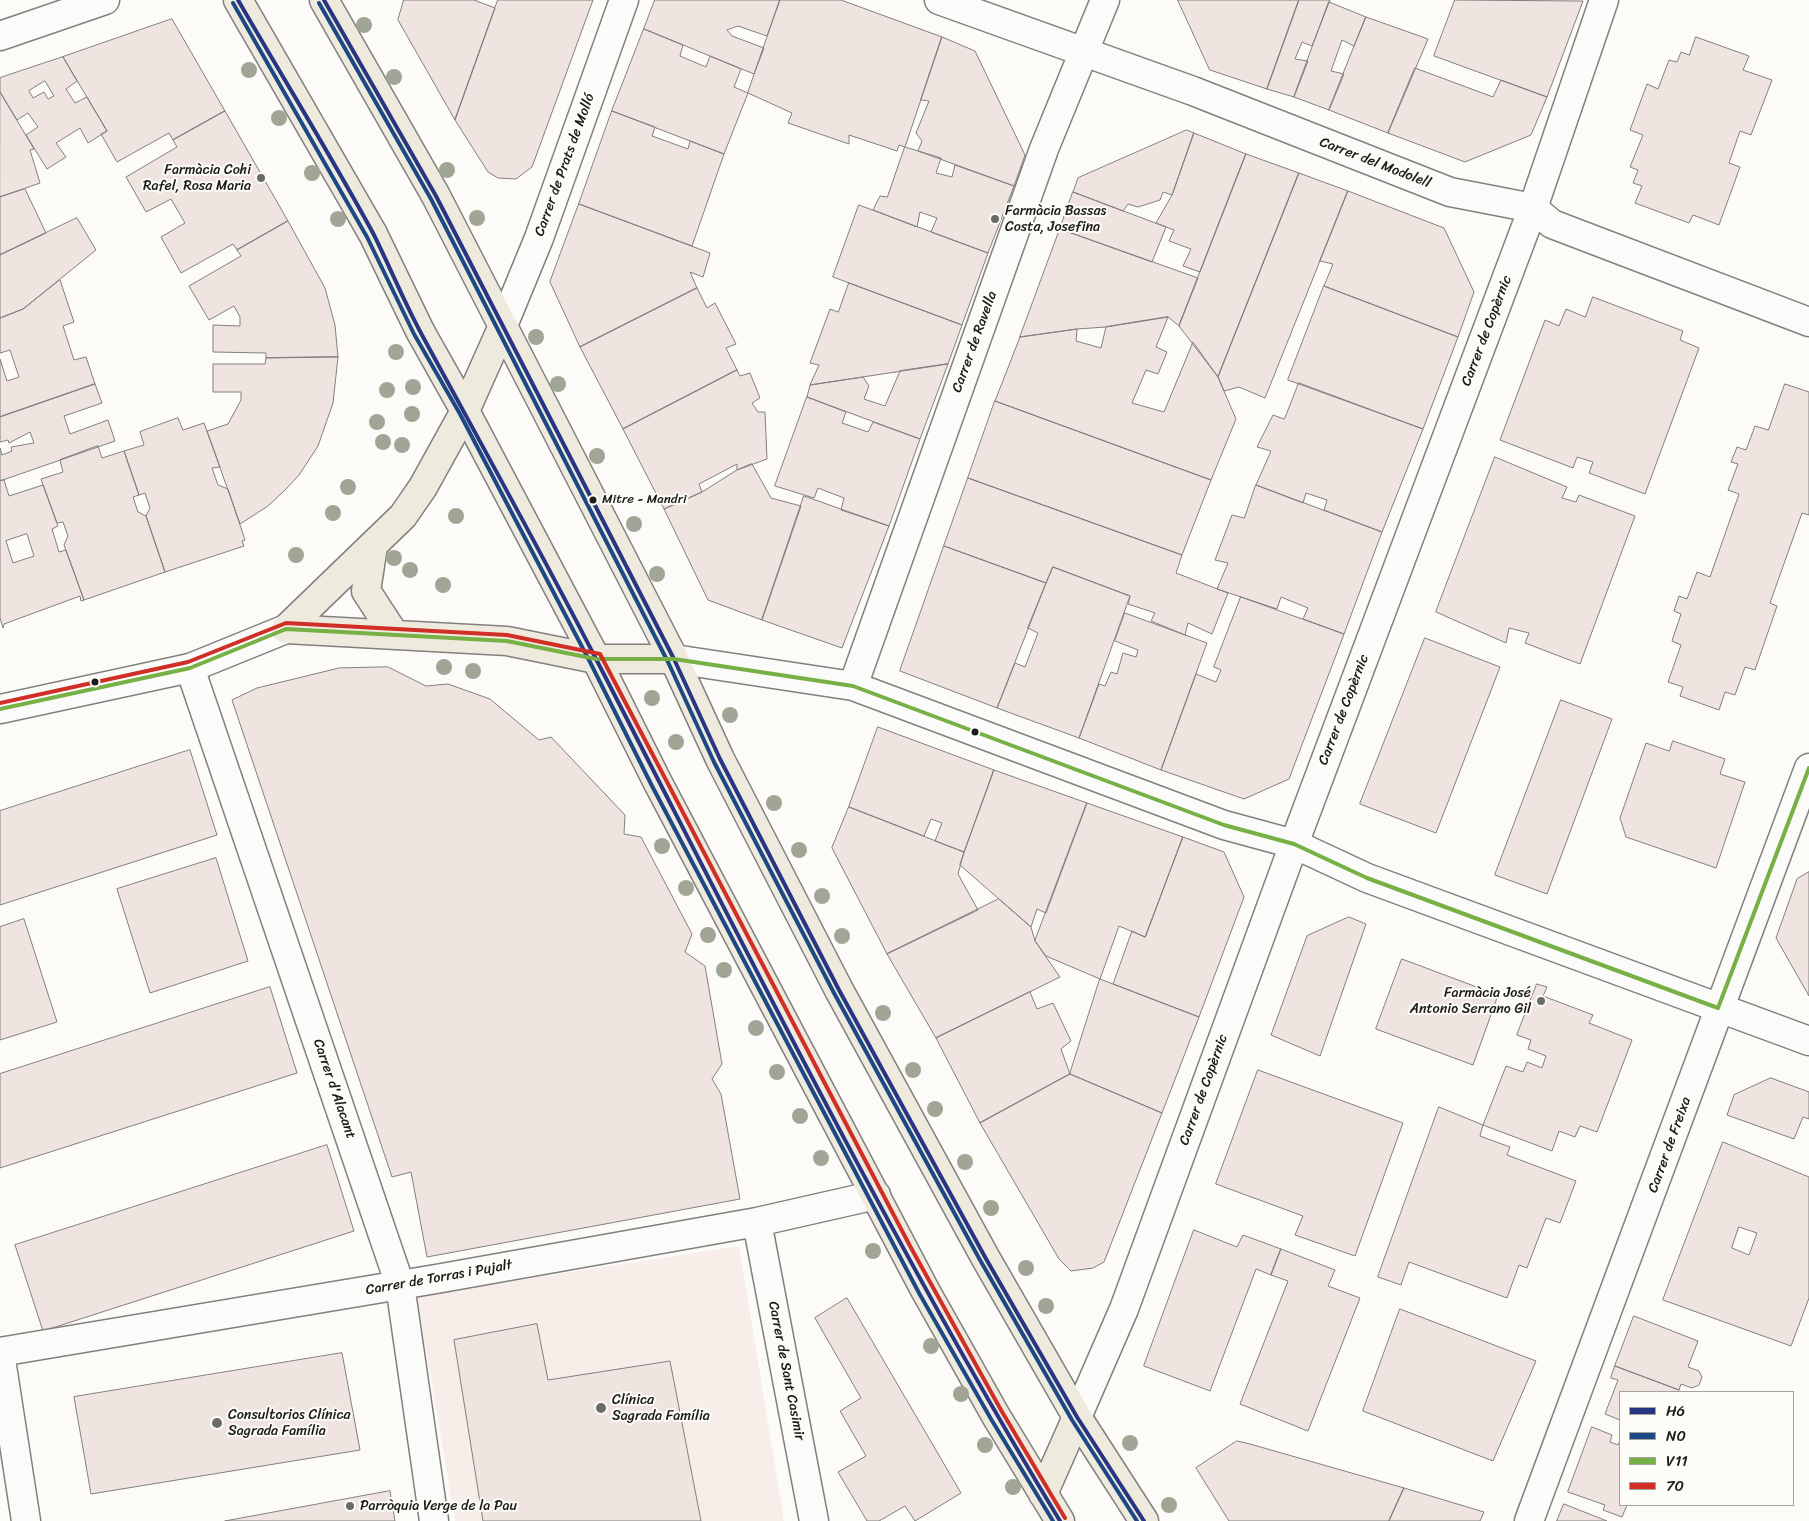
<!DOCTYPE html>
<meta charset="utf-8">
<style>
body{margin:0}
#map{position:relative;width:1809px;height:1521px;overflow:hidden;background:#fcfbf8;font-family:Sriracha,sans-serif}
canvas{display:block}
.legend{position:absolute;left:1619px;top:1391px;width:175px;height:115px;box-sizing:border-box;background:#fdfcf7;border:1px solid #a3a29f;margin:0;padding:6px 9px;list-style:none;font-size:15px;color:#1c1c1c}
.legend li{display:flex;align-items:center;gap:10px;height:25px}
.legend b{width:25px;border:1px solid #a3a29f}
</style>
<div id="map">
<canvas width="1809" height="1521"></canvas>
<ul class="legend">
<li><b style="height:6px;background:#283583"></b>H6</li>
<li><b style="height:6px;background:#1c4883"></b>N0</li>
<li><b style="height:6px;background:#77b045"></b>V11</li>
<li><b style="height:6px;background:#d02e26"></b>70</li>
</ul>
</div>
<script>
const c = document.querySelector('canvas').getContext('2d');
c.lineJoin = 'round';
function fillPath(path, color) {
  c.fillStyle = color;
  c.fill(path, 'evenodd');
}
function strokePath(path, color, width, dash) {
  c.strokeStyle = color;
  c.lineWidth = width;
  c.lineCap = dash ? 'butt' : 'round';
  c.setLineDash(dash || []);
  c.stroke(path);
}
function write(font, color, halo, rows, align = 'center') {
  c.font = font + ' Sriracha,sans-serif';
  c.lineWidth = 4;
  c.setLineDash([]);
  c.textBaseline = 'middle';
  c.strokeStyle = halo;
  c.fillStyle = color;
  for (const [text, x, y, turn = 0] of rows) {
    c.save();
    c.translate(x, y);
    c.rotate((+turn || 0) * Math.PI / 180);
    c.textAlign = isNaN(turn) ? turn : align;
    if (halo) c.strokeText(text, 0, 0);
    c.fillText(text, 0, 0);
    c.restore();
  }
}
fillPath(new Path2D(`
 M 739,1246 L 784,1521 L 455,1521 L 417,1296 Z`), '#f8eee9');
const building = new Path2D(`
 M 404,0 L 474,0 L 495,8 L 455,120 L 398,20 Z
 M 498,0 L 593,0 L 532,167 L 516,179 L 498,178 L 488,172 L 455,120 Z
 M 655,0 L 780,0 L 767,36 L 738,26 L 727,30 L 732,36 L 764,48 L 754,74 L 644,29 Z
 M 780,0 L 841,0 L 942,37 L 905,147 L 899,145 L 897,151 L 849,135 L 849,144 L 788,123 L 792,113 L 748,93 Z
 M 1178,0 L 1299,0 L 1267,89 L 1210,70 Z
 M 1299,0 L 1330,0 L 1312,46 L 1302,42 L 1295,59 L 1308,61 L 1294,97 L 1267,89 Z
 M 1455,0 L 1583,1 L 1547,97 L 1434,56 Z
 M 1329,2 L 1366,17 L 1354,46 L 1342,40 L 1331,71 L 1344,74 L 1329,110 L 1294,97 Z
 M 1366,17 L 1428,39 L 1388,133 L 1329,110 Z
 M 172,19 L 225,111 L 173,140 L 169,133 L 117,162 L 101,134 L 107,131 L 63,57 Z
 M 644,29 L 683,45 L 680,56 L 706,67 L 710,56 L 741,69 L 734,87 L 748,93 L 724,154 L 612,111 Z
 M 942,37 L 975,51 L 1025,155 L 1014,186 L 918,151 L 922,141 L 916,133 L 929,101 L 921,100 Z
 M 1696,37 L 1749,56 L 1743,70 L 1772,80 L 1751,135 L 1740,131 L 1729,163 L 1740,167 L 1719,225 L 1693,215 L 1689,223 L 1635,203 L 1642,186 L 1633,183 L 1638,170 L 1630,167 L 1643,135 L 1630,130 L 1647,84 L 1658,89 L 1669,60 L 1677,62 L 1681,52 L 1689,55 Z
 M 63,57 L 77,81 L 66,89 L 75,103 L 87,97 L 107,131 L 88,143 L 80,128 L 56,143 L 66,157 L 47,169 L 26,135 L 38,127 L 28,113 L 17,120 L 0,92 L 0,78 ZM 45,81 L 54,96 L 48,99 L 44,92 L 33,98 L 29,91 Z
 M 1415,68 L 1493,97 L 1501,80 L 1547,97 L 1531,135 L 1465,162 L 1388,133 Z
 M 0,92 L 34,149 L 30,150 L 40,183 L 0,197 Z
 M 225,111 L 288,221 L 237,250 L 233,244 L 181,273 L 161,237 L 185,223 L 171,199 L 146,212 L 126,177 L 177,147 L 173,140 Z
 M 612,111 L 655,127 L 652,136 L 688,149 L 690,141 L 724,154 L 692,246 L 579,204 Z
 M 1187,130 L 1194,133 L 1172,195 L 1163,192 L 1160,200 L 1138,207 L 1128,204 L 1123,211 L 1073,192 L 1078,178 Z
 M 1194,133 L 1246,154 L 1200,272 L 1183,266 L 1191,249 L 1169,241 L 1174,230 L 1156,223 L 1172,195 Z
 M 905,147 L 941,158 L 936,173 L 952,177 L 955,165 L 1014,186 L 988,253 L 931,232 L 937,218 L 920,212 L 917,227 L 873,210 L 880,196 L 887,197 Z
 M 1246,154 L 1299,173 L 1218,377 L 1179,326 Z
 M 1299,173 L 1348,191 L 1265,398 L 1239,387 L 1224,391 L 1218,377 Z
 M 25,189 L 46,233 L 0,255 L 0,197 Z
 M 1348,191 L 1444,228 L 1474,292 L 1458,337 L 1324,286 L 1333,264 L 1320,261 Z
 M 1073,192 L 1166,227 L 1152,262 L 1060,229 Z
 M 579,204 L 710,253 L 703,277 L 690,272 L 697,288 L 580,347 L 550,282 Z
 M 859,205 L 988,253 L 962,325 L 833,277 Z
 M 77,218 L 96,250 L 23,309 L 0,318 L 0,255 Z
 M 288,221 L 325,288 L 335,325 L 338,357 L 266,358 L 266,353 L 213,352 L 213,325 L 240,326 L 240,317 L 234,306 L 209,320 L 189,286 L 241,256 L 237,250 Z
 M 1060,229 L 1198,278 L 1179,326 L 1168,317 L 1106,327 L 1077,329 L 1020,337 Z
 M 60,280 L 74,322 L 63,326 L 74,360 L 86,357 L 95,384 L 0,417 L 0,359 L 7,381 L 19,377 L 10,350 L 0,353 L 0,318 L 23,309 Z
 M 849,283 L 962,325 L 948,364 L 810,385 L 819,365 L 810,363 L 830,309 L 838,312 Z
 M 1324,286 L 1458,337 L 1423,429 L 1288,380 Z
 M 697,288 L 707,308 L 715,303 L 736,344 L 726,348 L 737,370 L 623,429 L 580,347 Z
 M 1593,297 L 1683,331 L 1680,340 L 1699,348 L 1645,494 L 1589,473 L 1593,462 L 1577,457 L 1573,468 L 1500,440 L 1545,320 L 1559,326 L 1566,309 L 1585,317 Z
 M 1168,317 L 1156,347 L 1167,352 L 1158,374 L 1146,370 L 1132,403 L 1164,412 L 1193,342 L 1218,377 L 1236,419 L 1211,480 L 995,401 L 1020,337 L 1077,329 L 1076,341 L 1101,348 L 1106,327 Z
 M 338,357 L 333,403 L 318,446 L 299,475 L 286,489 L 268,506 L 240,524 L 207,431 L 228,424 L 241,400 L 241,392 L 213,392 L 213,364 L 265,364 L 266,358 Z
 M 948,364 L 920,439 L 807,397 L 810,385 L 863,377 L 869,386 L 864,399 L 885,406 L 900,371 Z
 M 737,370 L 740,376 L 750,373 L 760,398 L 752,403 L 758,412 L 765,412 L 767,459 L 737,470 L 737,464 L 699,484 L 702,492 L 664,509 L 623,429 Z
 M 1299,383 L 1423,429 L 1382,532 L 1324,510 L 1327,500 L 1306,493 L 1303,503 L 1256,485 L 1271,451 L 1257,447 L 1273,415 L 1284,419 Z
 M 95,384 L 102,403 L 64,416 L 70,434 L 108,420 L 115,441 L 0,481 L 0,448 L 2,455 L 12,451 L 11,447 L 34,443 L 30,432 L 9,443 L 8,440 L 0,442 L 0,417 Z
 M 1785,384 L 1809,392 L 1809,515 L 1802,513 L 1770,603 L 1777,606 L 1755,670 L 1745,667 L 1735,695 L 1725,692 L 1719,710 L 1680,696 L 1683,687 L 1668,682 L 1681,645 L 1672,641 L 1681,614 L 1674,611 L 1679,596 L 1687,599 L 1697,572 L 1710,577 L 1739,494 L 1728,490 L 1738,464 L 1731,462 L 1737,447 L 1746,450 L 1755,426 L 1768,430 Z
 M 807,397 L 846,412 L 842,423 L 868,432 L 873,422 L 920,439 L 889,526 L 841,510 L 844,498 L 818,488 L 814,498 L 775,486 Z
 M 995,401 L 1211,480 L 1182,555 L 968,478 Z
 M 178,418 L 183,430 L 204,423 L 220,467 L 212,468 L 218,485 L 228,489 L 245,540 L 242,541 L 244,546 L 165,572 L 146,516 L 150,508 L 145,493 L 139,495 L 124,451 L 144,445 L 140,432 Z
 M 98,446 L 102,458 L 124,451 L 139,495 L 133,497 L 138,512 L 146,516 L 165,572 L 84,600 L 64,545 L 68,536 L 63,522 L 57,523 L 41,479 L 63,472 L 60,460 Z
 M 1495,457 L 1567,487 L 1562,498 L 1576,502 L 1579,495 L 1635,516 L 1580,664 L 1525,643 L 1529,633 L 1509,628 L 1506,643 L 1436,612 Z
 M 752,464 L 771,498 L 801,506 L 762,620 L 708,600 L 664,509 L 702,492 L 737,470 Z
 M 968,478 L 1182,555 L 1176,573 L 1228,593 L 1212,634 L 1188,623 L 1185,635 L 1151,621 L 1155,613 L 1128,604 L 1130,596 L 1053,567 L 1046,583 L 944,546 Z
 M 4,480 L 9,496 L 43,485 L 58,526 L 52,529 L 59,552 L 66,550 L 84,600 L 81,601 L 80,596 L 4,624 L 3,628 L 0,618 L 0,481 ZM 27,534 L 34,556 L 13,563 L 6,541 Z
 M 1256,485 L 1382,532 L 1344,634 L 1303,619 L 1308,608 L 1281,597 L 1277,609 L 1217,589 L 1228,563 L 1215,560 L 1232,515 L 1244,518 Z
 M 804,496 L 889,526 L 842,648 L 762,620 Z
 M 944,546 L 1046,583 L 997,708 L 900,671 Z
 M 1053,567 L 1130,596 L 1079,738 L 997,708 L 1015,663 L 1025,667 L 1038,633 L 1028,628 Z
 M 1241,597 L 1344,634 L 1289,779 L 1244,799 L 1161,770 L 1196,674 L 1216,682 L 1221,670 L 1214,667 Z
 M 1125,613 L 1207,643 L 1161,770 L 1079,738 L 1099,684 L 1105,686 L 1111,672 L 1117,674 L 1123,653 L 1136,657 L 1138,650 L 1115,641 Z
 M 1425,638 L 1500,667 L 1436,833 L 1360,804 Z
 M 388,667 L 426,686 L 448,684 L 490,699 L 539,740 L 551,737 L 625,815 L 624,834 L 641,837 L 692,934 L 685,952 L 705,966 L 722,1064 L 712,1079 L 721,1094 L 740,1199 L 427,1257 L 411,1172 L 392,1177 L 232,700 L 257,688 L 339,668 Z
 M 1561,700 L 1612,719 L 1547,894 L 1495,875 Z
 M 878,727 L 994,770 L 964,852 L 935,841 L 942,823 L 931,819 L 924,836 L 849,807 Z
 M 1673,741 L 1725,759 L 1720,774 L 1745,782 L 1716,868 L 1626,837 L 1620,818 L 1646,743 L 1669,751 Z
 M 190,750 L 217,835 L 0,905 L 0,811 Z
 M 994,770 L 1087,803 L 1046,913 L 1037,909 L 1031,927 L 960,865 Z
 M 1087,803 L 1183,837 L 1145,937 L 1119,926 L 1100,979 L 1046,956 L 1035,941 Z
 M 849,807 L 964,852 L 958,874 L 978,910 L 887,954 L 832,848 Z
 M 1183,837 L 1224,852 L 1244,897 L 1199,1017 L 1113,984 L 1132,931 L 1145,937 Z
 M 216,858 L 248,961 L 150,993 L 117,889 Z
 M 1809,872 L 1809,996 L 1776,938 L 1797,879 Z
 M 999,899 L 1031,927 L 1035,941 L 1060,977 L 936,1038 L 887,954 Z
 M 1349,917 L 1366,924 L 1320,1056 L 1271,1035 L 1307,936 Z
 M 24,919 L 57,1022 L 0,1040 L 0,927 Z
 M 1402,959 L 1498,995 L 1473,1065 L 1376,1029 Z
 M 1100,979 L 1199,1017 L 1162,1113 L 1070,1074 Z
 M 1537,984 L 1547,987 L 1543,996 L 1593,1015 L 1589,1023 L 1632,1040 L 1597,1132 L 1580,1126 L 1575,1137 L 1559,1131 L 1552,1151 L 1483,1125 L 1506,1066 L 1523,1072 L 1527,1062 L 1542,1068 L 1546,1056 L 1528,1049 L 1531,1040 L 1517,1035 Z
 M 270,987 L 297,1073 L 0,1168 L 0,1074 Z
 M 1030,992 L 1037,1009 L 1053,1003 L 1071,1041 L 1061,1049 L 1070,1074 L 980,1123 L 936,1038 Z
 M 1258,1070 L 1403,1123 L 1355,1256 L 1295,1235 L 1303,1216 L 1216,1184 Z
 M 1070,1074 L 1162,1113 L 1104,1262 L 1093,1268 L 1071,1271 L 1059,1259 L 980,1123 Z
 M 1771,1078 L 1809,1092 L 1809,1119 L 1803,1117 L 1794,1139 L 1727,1115 L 1734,1095 Z
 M 1439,1107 L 1483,1125 L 1480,1136 L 1510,1147 L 1507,1155 L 1576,1181 L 1560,1223 L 1546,1218 L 1527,1268 L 1519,1265 L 1507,1298 L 1409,1262 L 1401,1285 L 1378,1277 Z
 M 1723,1142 L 1809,1177 L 1809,1298 L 1791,1346 L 1663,1300 ZM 1739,1227 L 1757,1233 L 1749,1255 L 1732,1248 Z
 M 327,1145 L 354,1231 L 43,1331 L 15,1245 Z
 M 1194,1230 L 1237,1247 L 1243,1235 L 1281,1249 L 1271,1275 L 1256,1269 L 1210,1391 L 1144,1366 Z
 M 1281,1249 L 1335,1270 L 1328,1286 L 1360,1298 L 1308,1431 L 1240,1404 L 1288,1281 L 1271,1275 Z
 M 847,1298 L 961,1493 L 915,1521 L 905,1506 L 879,1521 L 867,1521 L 838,1472 L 866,1456 L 840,1411 L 861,1398 L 815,1318 Z
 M 1400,1309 L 1536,1361 L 1493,1461 L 1363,1411 Z
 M 1634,1316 L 1698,1341 L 1688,1367 L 1699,1371 L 1702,1377 L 1699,1385 L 1692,1388 L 1681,1384 L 1679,1390 L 1615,1366 Z
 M 537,1324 L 548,1380 L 670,1361 L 701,1521 L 483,1521 L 454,1340 Z
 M 342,1353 L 360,1450 L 91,1494 L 74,1397 Z
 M 1615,1366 L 1679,1390 L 1678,1392 L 1620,1392 L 1620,1420 L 1605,1414 L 1618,1380 L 1611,1378 Z
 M 1592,1427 L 1612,1435 L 1610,1442 L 1618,1445 L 1620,1440 L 1620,1505 L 1627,1505 L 1622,1517 L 1603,1510 L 1605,1505 L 1568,1492 Z
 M 1237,1441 L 1250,1444 L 1404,1488 L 1389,1521 L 1229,1521 L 1196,1468 Z
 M 1404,1488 L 1484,1512 L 1480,1521 L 1389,1521 Z
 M 390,1491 L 395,1521 L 225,1521 Z
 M 1564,1504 L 1607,1521 L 1557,1521 Z`);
fillPath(building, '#f0e4e0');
strokePath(building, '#81807f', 1);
const street = new Path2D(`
 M 939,0 L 1193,91 L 1450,192 L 1533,208 L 1552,224 L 1809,322
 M 0,36 L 105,0
 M 674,659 L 853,686 L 1224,825 L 1294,844 L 1367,878 L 1809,1041
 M 190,668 L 400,1285 L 434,1521
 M 853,686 L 1044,149 L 1105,0
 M 757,1222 L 814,1521
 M 0,1352 L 436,1279 L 757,1222 L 876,1195
 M 0,1353 L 26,1521
 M 1077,1417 L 1124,1309 L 1294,844 L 1533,208 L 1604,0
 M 1529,1521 C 1623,1270 1714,1019 1809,768`);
const secondary = new Path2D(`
 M 502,328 L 539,238 L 624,0
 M 0,709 L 190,668 L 286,629`);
const primary = new Path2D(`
 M 238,0 L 373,234 L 420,331 L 465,411 L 596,659 L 657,781 L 925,1290 L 996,1416 L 1060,1521
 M 324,0 L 436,196 L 674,659 L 720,759 L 839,990 L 985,1257 L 1077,1417 L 1144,1521
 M 373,546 L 366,591 L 394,634
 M 286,629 L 507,641 L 596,659 L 674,659
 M 286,629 L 403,516 L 423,487 L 465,411 L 502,328
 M 1043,1494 L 1077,1417`);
strokePath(street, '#81807f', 31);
strokePath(secondary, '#81807f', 31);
strokePath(primary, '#81807f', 31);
strokePath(street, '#fbfbf9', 28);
strokePath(secondary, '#fbfbf9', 28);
strokePath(primary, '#eeeade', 28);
strokePath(new Path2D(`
 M 238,0 C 283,78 330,154 373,233 C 390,267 404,302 422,335 C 480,442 539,548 595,657 C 745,947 890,1241 1060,1521
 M 324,0 L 436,196 L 674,659 L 720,759 L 839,990 L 985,1257 L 1077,1417 L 1144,1521`), '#283583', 4);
strokePath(new Path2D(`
 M 233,3 L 367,237 L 414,334 L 460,414 L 590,662 L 651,784 L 919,1293 L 991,1419 L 1053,1521
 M 319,3 L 431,199 L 668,662 L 714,762 L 834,993 L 980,1260 L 1072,1420 L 1137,1521`), '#1c4883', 4);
strokePath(new Path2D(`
 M 0,709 L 190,668 L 286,629 L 507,641 L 596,659 L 674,659 L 853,686 L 1224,825 L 1294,844 L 1367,878 L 1718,1008 L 1809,768`), '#77b045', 4);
strokePath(new Path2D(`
 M 0,703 L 188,662 L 286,623 L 507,635 L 600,654 L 910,1246 L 1001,1410 L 1065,1518`), '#d02e26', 4);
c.fillStyle = '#a1a596';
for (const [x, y] of [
 [364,25],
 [249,70],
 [394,77],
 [279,118],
 [447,170],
 [312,173],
 [477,218],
 [338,219],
 [536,337],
 [396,352],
 [558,384],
 [413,387],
 [387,390],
 [412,414],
 [377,422],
 [383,442],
 [402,445],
 [597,456],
 [348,487],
 [333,513],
 [456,516],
 [634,524],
 [296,555],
 [394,558],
 [410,570],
 [657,574],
 [443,585],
 [444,667],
 [473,671],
 [652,698],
 [730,715],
 [676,742],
 [774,803],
 [662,846],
 [799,850],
 [686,888],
 [822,896],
 [708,935],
 [842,936],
 [724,970],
 [883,1013],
 [756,1028],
 [913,1070],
 [777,1072],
 [935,1109],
 [800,1116],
 [821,1158],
 [965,1162],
 [991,1208],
 [873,1251],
 [1026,1268],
 [1046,1306],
 [931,1346],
 [961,1394],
 [1130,1443],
 [985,1445],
 [1013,1487],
 [1169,1505]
]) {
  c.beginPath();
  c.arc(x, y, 8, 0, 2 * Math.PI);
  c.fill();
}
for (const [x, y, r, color] of [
 [261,178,5,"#6a6a69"],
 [995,219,5,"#6a6a69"],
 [593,500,4.5,"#1c1c1c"],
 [95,682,4.5,"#1c1c1c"],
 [975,732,4.5,"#1c1c1c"],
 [1541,1001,5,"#6a6a69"],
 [601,1408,6,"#6a6a69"],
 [217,1423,6,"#6a6a69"],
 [350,1506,5,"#6a6a69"]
]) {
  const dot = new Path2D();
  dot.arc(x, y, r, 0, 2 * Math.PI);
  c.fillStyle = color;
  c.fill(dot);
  strokePath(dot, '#fdfcf7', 2);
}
write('13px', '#1c1c1c', '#fdfcf7', [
 ["Mitre - Mandri",602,500]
], 'left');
write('14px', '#1c1c1c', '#fdfcf7', [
 ["Carrer del Modolell",1375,163,21],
 ["Carrer de Prats de Molló",565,165,-70],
 ["Carrer de Copèrnic",1487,331,-69],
 ["Carrer de Ravella",975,342,-70],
 ["Carrer de Copèrnic",1344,710,-69],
 ["Carrer d'Alacant",334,1089,71],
 ["Carrer de Copèrnic",1204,1090,-70],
 ["Carrer de Freixa",1670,1145,-70],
 ["Carrer de Torras i Pujalt",439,1278,-10],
 ["Carrer de Sant Casimir",786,1371,79]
]);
write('14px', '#1c1c1c', '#fdfcf7', [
 ["Farmàcia Cohi",251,170,"right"],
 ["Rafel, Rosa Maria",251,186,"right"],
 ["Farmàcia Bassas",1005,211],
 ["Costa, Josefina",1005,227],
 ["Farmàcia José",1531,993,"right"],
 ["Antonio Serrano Gil",1531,1009,"right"],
 ["Clínica",612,1400],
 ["Sagrada Família",612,1416],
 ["Consultorios Clínica",228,1415],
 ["Sagrada Família",228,1431],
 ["Parròquia Verge de la Pau",360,1506]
], 'left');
</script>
